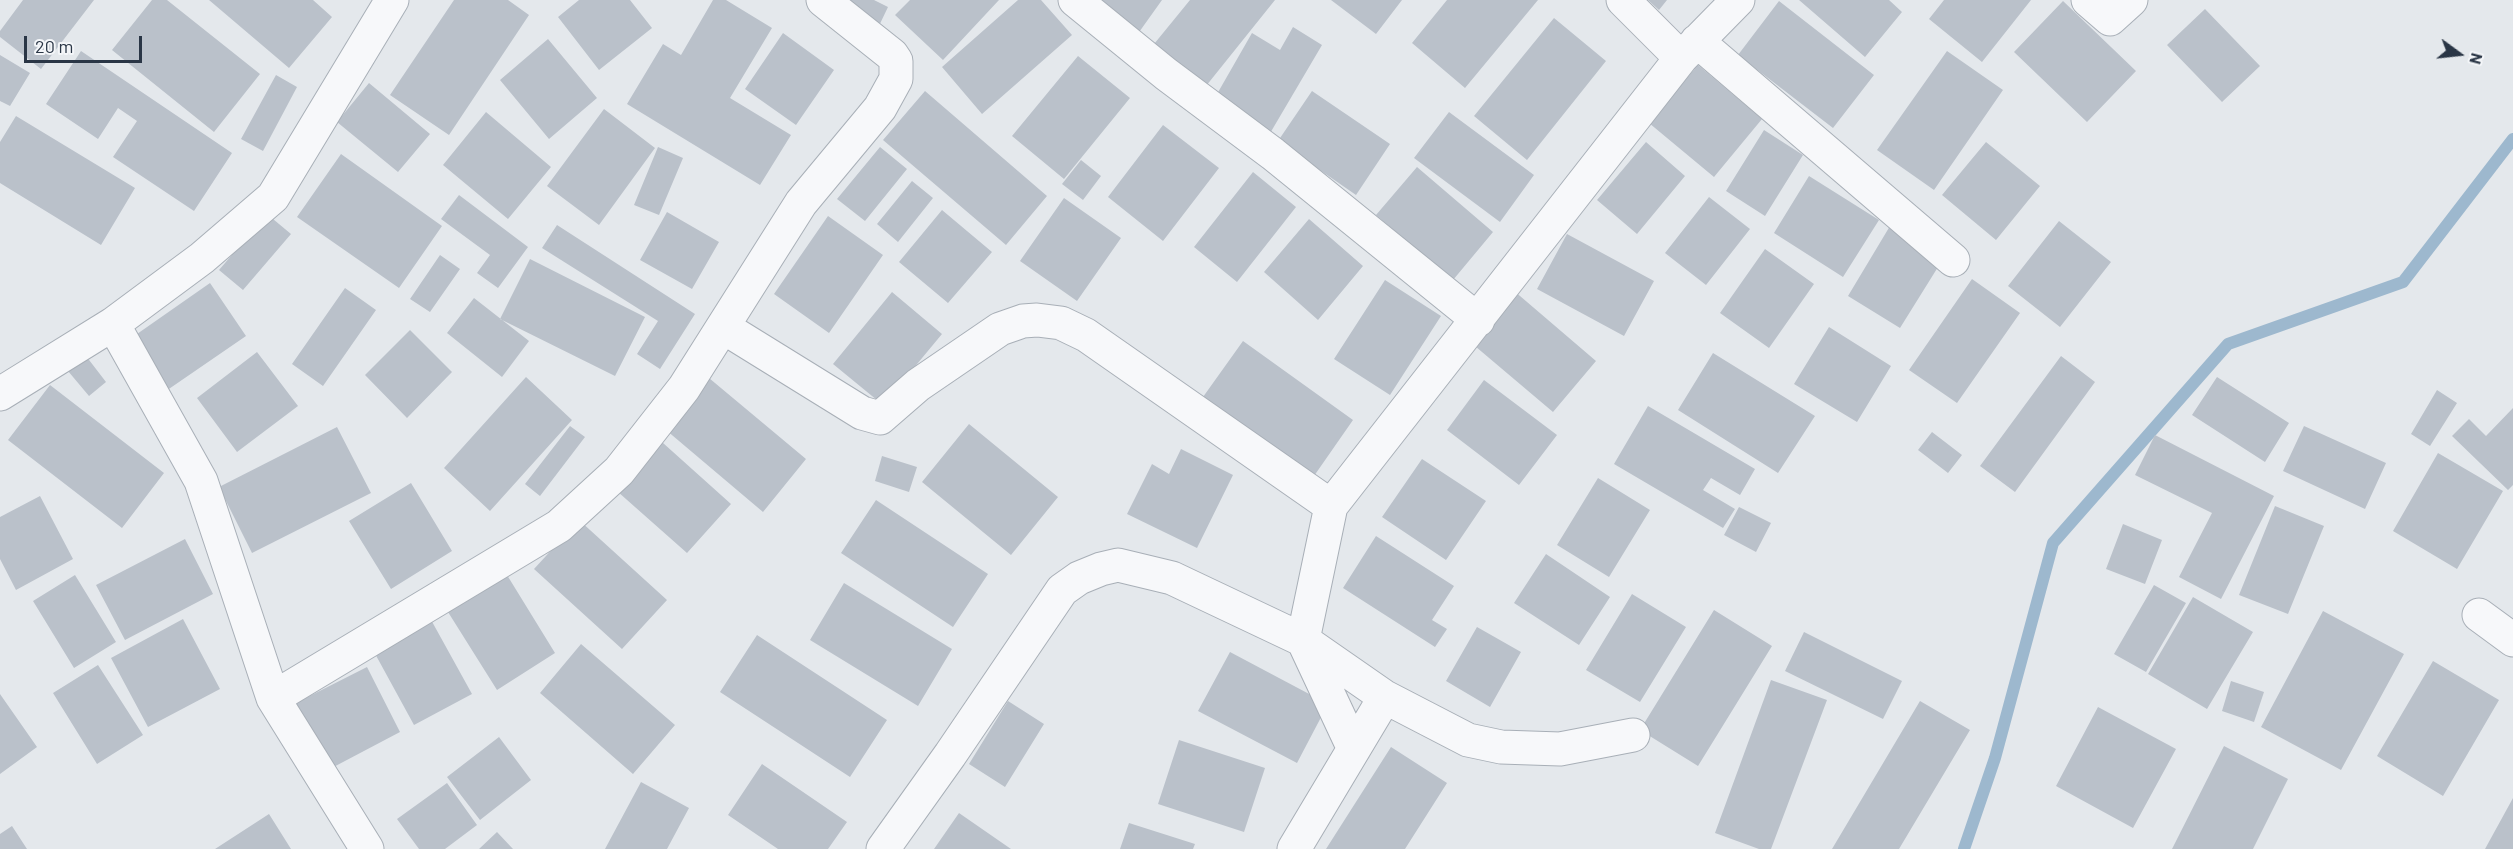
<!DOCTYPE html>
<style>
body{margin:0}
#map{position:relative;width:2513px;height:849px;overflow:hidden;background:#e4e8ec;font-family:Barlow,sans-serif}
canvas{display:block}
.north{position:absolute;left:2429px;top:24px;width:60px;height:60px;-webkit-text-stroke:4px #f4f6f9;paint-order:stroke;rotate:105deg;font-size:16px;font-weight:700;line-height:24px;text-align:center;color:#2a3646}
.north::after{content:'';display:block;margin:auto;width:21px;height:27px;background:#2a3646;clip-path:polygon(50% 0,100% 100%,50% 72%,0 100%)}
.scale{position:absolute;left:24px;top:36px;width:118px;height:27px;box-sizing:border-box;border:3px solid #2a3646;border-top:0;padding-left:8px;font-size:18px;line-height:21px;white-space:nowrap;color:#2a3646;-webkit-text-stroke:4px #f4f6f9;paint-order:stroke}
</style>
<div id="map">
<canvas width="2513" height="849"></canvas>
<div class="north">N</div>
<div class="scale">20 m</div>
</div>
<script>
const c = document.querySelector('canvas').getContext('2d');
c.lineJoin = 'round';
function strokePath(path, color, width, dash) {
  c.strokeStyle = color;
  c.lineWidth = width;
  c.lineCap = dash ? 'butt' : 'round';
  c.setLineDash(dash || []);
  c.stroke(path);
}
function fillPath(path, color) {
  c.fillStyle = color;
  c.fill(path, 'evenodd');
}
strokePath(new Path2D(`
 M 1964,849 L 1995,758 L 2053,543 L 2228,344 L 2403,282 L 2513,139`), '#9db8ce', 12);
fillPath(new Path2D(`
 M 23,0 L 94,0 L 41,69 L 0,37 L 0,31 Z
 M 152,0 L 167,0 L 260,74 L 214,132 L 112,50 Z
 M 209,0 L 313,0 L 332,17 L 289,68 Z
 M 454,0 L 508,0 L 529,15 L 449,135 L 390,95 Z
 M 579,0 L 630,0 L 652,28 L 599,70 L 558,17 Z
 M 713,0 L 726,0 L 772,28 L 730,98 L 791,135 L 760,185 L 627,104 L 663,44 L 681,55 Z
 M 851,0 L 874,0 L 888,7 L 877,30 L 845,14 Z
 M 910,0 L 999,0 L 943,60 L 895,15 Z
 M 1018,0 L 1041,0 L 1072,35 L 982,114 L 942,67 Z
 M 1088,0 L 1162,0 L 1137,35 Z
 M 1190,0 L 1275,0 L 1202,91 L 1150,49 Z
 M 1331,0 L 1402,0 L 1376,34 Z
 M 1447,0 L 1538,0 L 1465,88 L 1412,43 Z
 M 1648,0 L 1667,0 L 1659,10 Z
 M 1799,0 L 1889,0 L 1902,12 L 1865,57 Z
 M 1944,0 L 2031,0 L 1982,62 L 1929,19 Z
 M 1779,1 L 1874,75 L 1833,128 L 1738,55 Z
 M 2063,1 L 2136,71 L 2087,122 L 2014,52 Z
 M 2205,9 L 2260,66 L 2222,102 L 2167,45 Z
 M 1554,18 L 1606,61 L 1527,160 L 1474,116 Z
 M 1293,27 L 1322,45 L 1269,135 L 1213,101 L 1252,33 L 1280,50 Z
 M 783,33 L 834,70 L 796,125 L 745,89 Z
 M 548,39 L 597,98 L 549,139 L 500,80 Z
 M 81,51 L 232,153 L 194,211 L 113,157 L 137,121 L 118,108 L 98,139 L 46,104 Z
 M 1947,51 L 2003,90 L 1934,190 L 1877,150 Z
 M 0,55 L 30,73 L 10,106 L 0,101 Z
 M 1078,56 L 1130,98 L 1064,179 L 1012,136 Z
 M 1698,65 L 1762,119 L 1714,177 L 1649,123 Z
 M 276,75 L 297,87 L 263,151 L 241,139 Z
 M 369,83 L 430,134 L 398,172 L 337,122 Z
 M 925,91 L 1047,196 L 1006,245 L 883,140 Z
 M 1312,91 L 1390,144 L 1356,195 L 1278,141 Z
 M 604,109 L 655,148 L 599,225 L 547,186 Z
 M 486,112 L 551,167 L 508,219 L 443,165 Z
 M 1449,112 L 1534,175 L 1500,222 L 1414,158 Z
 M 16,116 L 135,188 L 101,245 L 0,183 L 0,142 Z
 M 1163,125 L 1219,168 L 1163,241 L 1108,197 Z
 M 1764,130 L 1803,155 L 1765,216 L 1726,191 Z
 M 1646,142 L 1685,176 L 1637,234 L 1597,200 Z
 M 1986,142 L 2040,186 L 1996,240 L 1942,195 Z
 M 658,147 L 683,158 L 659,215 L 634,205 Z
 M 880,147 L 907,169 L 865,221 L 837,199 Z
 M 341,154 L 442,226 L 399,288 L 297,217 Z
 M 1081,160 L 1101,176 L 1083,200 L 1062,184 Z
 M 1417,167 L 1493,232 L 1453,280 L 1376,215 Z
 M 1253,172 L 1296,207 L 1237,282 L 1194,247 Z
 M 1809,176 L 1879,220 L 1843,277 L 1774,233 Z
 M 912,181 L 933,198 L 898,242 L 877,224 Z
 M 459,195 L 528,247 L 498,288 L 477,273 L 490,255 L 441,219 Z
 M 1709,197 L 1750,229 L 1706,285 L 1665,253 Z
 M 1064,198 L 1121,238 L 1077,301 L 1020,261 Z
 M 942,210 L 992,252 L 948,303 L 899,262 Z
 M 667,212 L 719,242 L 692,289 L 640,260 Z
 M 267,214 L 291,234 L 243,290 L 219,270 Z
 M 828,216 L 883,255 L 829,333 L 774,294 Z
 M 1309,219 L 1363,266 L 1318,320 L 1264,272 Z
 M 2059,221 L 2111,262 L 2060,327 L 2008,286 Z
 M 557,225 L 695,314 L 660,369 L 637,354 L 658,321 L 542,248 Z
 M 1890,226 L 1943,259 L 1900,328 L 1848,296 Z
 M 1567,234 L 1654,281 L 1624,336 L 1537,289 Z
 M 1765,249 L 1814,284 L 1769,348 L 1720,313 Z
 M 440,255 L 460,269 L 430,312 L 410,299 Z
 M 530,259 L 645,317 L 615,376 L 500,319 Z
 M 1972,279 L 2020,313 L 1957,403 L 1909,370 Z
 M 1385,280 L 1441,316 L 1390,395 L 1334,359 Z
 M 210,283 L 246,336 L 163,393 L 127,341 Z
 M 345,288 L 376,310 L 323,386 L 292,364 Z
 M 1513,290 L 1596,361 L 1553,412 L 1469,341 Z
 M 892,292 L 942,334 L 883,405 L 833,364 Z
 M 474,298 L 529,341 L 502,377 L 447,333 Z
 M 1829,327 L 1891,366 L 1857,422 L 1794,384 Z
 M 410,330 L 452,372 L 407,418 L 365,375 Z
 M 1243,341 L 1353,420 L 1314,476 L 1203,397 Z
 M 257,352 L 298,406 L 237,452 L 197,398 Z
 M 1713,353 L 1815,416 L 1778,473 L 1678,410 Z
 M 86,356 L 106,382 L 89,396 L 68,371 Z
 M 2061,356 L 2095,382 L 2015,492 L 1980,466 Z
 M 526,377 L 572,420 L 490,511 L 444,468 Z
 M 2217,377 L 2289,423 L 2265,462 L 2192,415 Z
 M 709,378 L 806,459 L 763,512 L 666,430 Z
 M 1484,380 L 1557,435 L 1519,485 L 1447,430 Z
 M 50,385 L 164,473 L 122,528 L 8,440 Z
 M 2437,390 L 2457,403 L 2430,446 L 2411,434 Z
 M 1648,406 L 1755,469 L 1740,495 L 1711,478 L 1703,490 L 1735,509 L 1723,528 L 1614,464 Z
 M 2513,408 L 2513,485 L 2508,490 L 2452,436 L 2469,419 L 2486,436 Z
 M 969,424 L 1058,497 L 1011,555 L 922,482 Z
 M 570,426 L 585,437 L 540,496 L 525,484 Z
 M 2304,426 L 2386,463 L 2365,509 L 2283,471 Z
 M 337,427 L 371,493 L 252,553 L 219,487 Z
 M 1932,432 L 1962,455 L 1948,473 L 1918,450 Z
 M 653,434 L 731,504 L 687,553 L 609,484 Z
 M 2155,435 L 2274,496 L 2221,599 L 2179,577 L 2212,513 L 2135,475 Z
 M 1181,449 L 1233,475 L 1197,548 L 1127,514 L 1152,464 L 1169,474 Z
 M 2438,453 L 2503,491 L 2457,569 L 2393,531 Z
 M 882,456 L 917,467 L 909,492 L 875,481 Z
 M 1422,459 L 1486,501 L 1446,560 L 1382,517 Z
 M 1598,478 L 1650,510 L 1609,577 L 1557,545 Z
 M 411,483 L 452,551 L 391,589 L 349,521 Z
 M 40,496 L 73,559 L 16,590 L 0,559 L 0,517 Z
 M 876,500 L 988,574 L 953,627 L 841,553 Z
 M 2275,506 L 2324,526 L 2288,614 L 2239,595 Z
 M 1739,507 L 1771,523 L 1756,552 L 1724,535 Z
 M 579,520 L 667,600 L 622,649 L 534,569 Z
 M 2123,524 L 2162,540 L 2145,584 L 2106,569 Z
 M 1376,536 L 1454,586 L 1432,620 L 1447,629 L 1435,647 L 1343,588 Z
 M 185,539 L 213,594 L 125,640 L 96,585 Z
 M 1546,554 L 1610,597 L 1579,645 L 1514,603 Z
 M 75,575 L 116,642 L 74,668 L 33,601 Z
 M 507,575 L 555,653 L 497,690 L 448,612 Z
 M 844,583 L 952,649 L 918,706 L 810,640 Z
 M 2154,585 L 2186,603 L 2146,672 L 2114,654 Z
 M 1632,594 L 1686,627 L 1640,702 L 1586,670 Z
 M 2193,597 L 2253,632 L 2207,709 L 2148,674 Z
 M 1714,610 L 1772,646 L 1698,766 L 1640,730 Z
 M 2323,611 L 2404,654 L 2341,770 L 2261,727 Z
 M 430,618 L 472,694 L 414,725 L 373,650 Z
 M 183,619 L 220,689 L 148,727 L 111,658 Z
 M 1477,627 L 1521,652 L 1490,707 L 1446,681 Z
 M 1804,632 L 1902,681 L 1883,719 L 1785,671 Z
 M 757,635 L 887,720 L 850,777 L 720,692 Z
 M 581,644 L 675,725 L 633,774 L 540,693 Z
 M 1230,652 L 1328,704 L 1297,763 L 1198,711 Z
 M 2433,661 L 2499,700 L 2443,796 L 2377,756 Z
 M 98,665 L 143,735 L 97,764 L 53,693 Z
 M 367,667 L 400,732 L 326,771 L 292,705 Z
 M 1771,680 L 1827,700 L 1771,849 L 1759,849 L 1715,833 Z
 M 2231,681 L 2264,692 L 2254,722 L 2222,711 Z
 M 0,694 L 37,747 L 0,774 Z
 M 1008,701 L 1044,724 L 1005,787 L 969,764 Z
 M 1920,701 L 1970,730 L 1899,849 L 1832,849 Z
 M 2098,707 L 2176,749 L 2133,828 L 2056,786 Z
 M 499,737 L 531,780 L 480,820 L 447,777 Z
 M 1179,740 L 1265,768 L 1244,832 L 1158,804 Z
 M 2224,746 L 2288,779 L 2253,849 L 2172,849 Z
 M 1391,747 L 1447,783 L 1405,849 L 1326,849 Z
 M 762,764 L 847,822 L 828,849 L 778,849 L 728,815 Z
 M 641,782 L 689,808 L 667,849 L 605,849 Z
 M 447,783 L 477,825 L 445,849 L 419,849 L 397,819 Z
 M 2513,798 L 2513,849 L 2485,849 Z
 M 959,813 L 1011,849 L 934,849 Z
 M 269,814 L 291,849 L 215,849 Z
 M 1129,823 L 1195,844 L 1193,849 L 1120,849 Z
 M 12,826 L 27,849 L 0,849 L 0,834 Z
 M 497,832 L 513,849 L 479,849 Z`), '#bac1ca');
const minor = new Path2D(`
 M 1075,0 L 1166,74 L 1273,154 L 1478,320
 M 1623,0 L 1681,58
 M 2088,0 L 2110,19 L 2131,0
 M 1697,41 L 1953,260
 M 113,324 L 201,481 L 273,698 L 367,849
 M 723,327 L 862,413 L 880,418 L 918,385 L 1000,329 L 1023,321 L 1037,320 L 1061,323 L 1086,335 L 1331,506
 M 0,394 L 113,324 L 202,258 L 273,197 L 392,0
 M 2479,615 L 2513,640
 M 273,698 L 559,526 L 619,471 L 684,388 L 801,203 L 880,108 L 896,79 L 896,61 L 892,55 L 823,0
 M 1354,749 L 1303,640 L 1331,506 L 1681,58 L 1738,0
 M 883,849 L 950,755 L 1062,590 L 1079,578 L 1101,569 L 1118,565 L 1172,578 L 1303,640 L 1385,697 L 1468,740 L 1501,747 L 1560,749 L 1633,735
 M 1294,849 L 1385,697`);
strokePath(minor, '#a8afb7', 35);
strokePath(minor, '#f7f8fa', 33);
</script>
